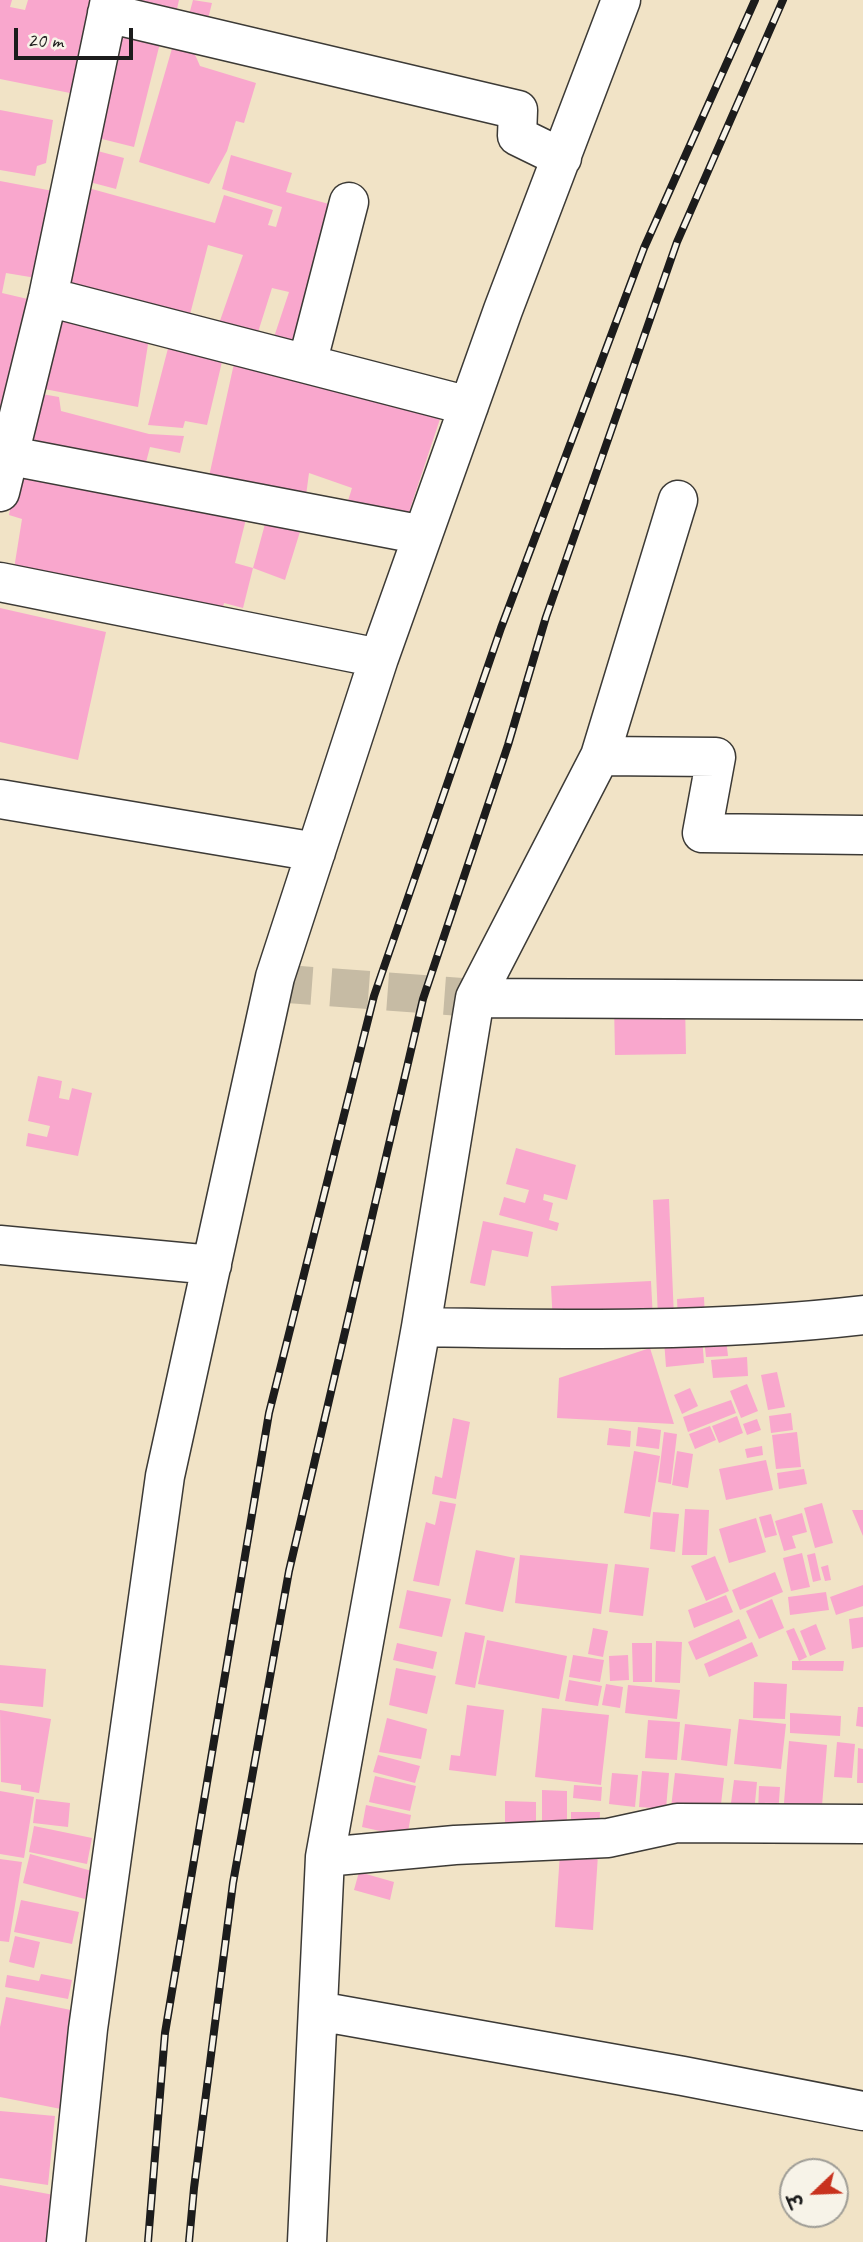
<!DOCTYPE html>
<meta charset="utf-8">
<style>
body{margin:0}
#map{position:relative;width:863px;height:2242px;overflow:hidden;background:#f1e3c6;font-family:Caveat,"Playpen Sans Deva",sans-serif}
canvas{display:block}
.north{position:absolute;left:779px;top:2158px;width:70px;height:70px;box-sizing:border-box;background:#f7f3e8;border:2px solid #9f9d96;border-radius:50%;rotate:247deg;font-size:19px;font-weight:700;line-height:28px;text-align:center;color:#1c1c1c}
.north::after{content:'';display:block;margin:auto;width:24px;height:32px;background:#c8321e;clip-path:polygon(50% 0,100% 100%,50% 72%,0 100%)}
.scale{position:absolute;left:14px;top:28px;width:119px;height:32px;box-sizing:border-box;border:4px solid #1c1c1c;border-top:0;padding-left:9px;font-size:21px;line-height:24px;white-space:nowrap;color:#1c1c1c;-webkit-text-stroke:5px #f7f3e8;paint-order:stroke}
</style>
<div id="map">
<canvas width="863" height="2242"></canvas>
<div class="north">उ</div>
<div class="scale">20 m</div>
</div>
<script>
const c = document.querySelector('canvas').getContext('2d');
c.lineJoin = 'round';
function fillPath(path, color) {
  c.fillStyle = color;
  c.fill(path, 'evenodd');
}
function strokePath(path, color, width, dash) {
  c.strokeStyle = color;
  c.lineWidth = width;
  c.lineCap = dash ? 'butt' : 'round';
  c.setLineDash(dash || []);
  c.stroke(path);
}
fillPath(new Path2D(`
 M 0,0 L 12,0 L 10,7 L 25,10 L 28,0 L 106,0 L 75,94 L 0,79 Z
 M 119,0 L 179,0 L 174,22 Z
 M 193,0 L 212,3 L 205,31 L 186,26 Z
 M 111,27 L 161,39 L 134,147 L 86,135 Z
 M 173,45 L 193,50 L 200,66 L 256,83 L 244,123 L 236,121 L 227,151 L 209,184 L 139,162 Z
 M 0,110 L 53,120 L 46,163 L 37,166 L 35,176 L 0,170 Z
 M 90,149 L 124,158 L 116,189 L 82,180 Z
 M 231,155 L 292,173 L 286,192 L 343,208 L 300,355 L 271,346 L 289,292 L 272,288 L 253,348 L 215,335 L 243,255 L 208,245 L 187,326 L 54,294 L 81,186 L 215,223 L 224,195 L 273,210 L 268,225 L 276,227 L 282,207 L 222,189 Z
 M 0,181 L 53,191 L 36,278 L 6,273 L 2,293 L 32,300 L 0,417 Z
 M 50,317 L 149,338 L 138,407 L 34,387 Z
 M 172,333 L 226,345 L 207,425 L 185,421 L 183,428 L 148,425 Z
 M 235,359 L 441,416 L 405,524 L 346,507 L 352,488 L 309,473 L 305,503 L 208,481 Z
 M 30,392 L 59,397 L 61,411 L 149,434 L 184,436 L 180,453 L 150,447 L 143,474 L 27,444 Z
 M 18,466 L 246,519 L 235,563 L 253,568 L 265,524 L 303,522 L 285,580 L 253,568 L 243,608 L 224,603 L 222,613 L 107,583 L 105,595 L 13,575 L 22,519 L 9,515 Z
 M 0,608 L 106,632 L 78,760 L 0,742 Z
 M 685,1002 L 686,1054 L 615,1055 L 614,1004 Z
 M 38,1076 L 62,1081 L 59,1098 L 69,1100 L 72,1088 L 92,1093 L 78,1156 L 26,1146 L 28,1133 L 47,1137 L 50,1126 L 28,1121 Z
 M 516,1148 L 576,1165 L 567,1200 L 544,1194 L 543,1200 L 553,1203 L 549,1220 L 559,1223 L 557,1231 L 499,1215 L 504,1197 L 525,1203 L 529,1190 L 506,1184 Z
 M 669,1199 L 674,1318 L 658,1318 L 653,1200 Z
 M 483,1221 L 533,1232 L 528,1257 L 492,1250 L 485,1286 L 470,1283 Z
 M 651,1281 L 653,1320 L 553,1325 L 551,1286 Z
 M 704,1297 L 705,1321 L 678,1322 L 677,1299 Z
 M 702,1336 L 704,1363 L 666,1367 L 664,1340 Z
 M 726,1338 L 728,1356 L 706,1357 L 704,1339 Z
 M 650,1348 L 674,1424 L 557,1418 L 559,1378 Z
 M 747,1357 L 748,1376 L 713,1378 L 711,1360 Z
 M 777,1372 L 785,1407 L 768,1410 L 761,1375 Z
 M 747,1384 L 758,1411 L 741,1418 L 730,1391 Z
 M 690,1388 L 698,1406 L 682,1414 L 674,1395 Z
 M 731,1400 L 736,1413 L 688,1432 L 683,1417 Z
 M 791,1413 L 793,1430 L 771,1433 L 769,1416 Z
 M 737,1416 L 743,1433 L 719,1443 L 712,1426 Z
 M 453,1418 L 470,1422 L 456,1499 L 432,1494 L 435,1476 L 442,1478 Z
 M 757,1419 L 761,1430 L 747,1435 L 743,1424 Z
 M 710,1426 L 716,1440 L 695,1449 L 689,1434 Z
 M 638,1427 L 661,1430 L 659,1449 L 636,1446 Z
 M 609,1428 L 631,1431 L 630,1447 L 607,1445 Z
 M 664,1432 L 677,1434 L 671,1484 L 658,1482 Z
 M 797,1432 L 801,1467 L 776,1469 L 772,1435 Z
 M 762,1446 L 763,1455 L 747,1458 L 745,1449 Z
 M 634,1451 L 660,1456 L 650,1517 L 624,1513 Z
 M 677,1451 L 693,1454 L 688,1488 L 672,1485 Z
 M 766,1460 L 773,1490 L 726,1500 L 719,1469 Z
 M 804,1469 L 807,1484 L 779,1489 L 777,1473 Z
 M 440,1501 L 456,1504 L 439,1586 L 413,1581 L 426,1522 L 435,1525 Z
 M 822,1503 L 833,1543 L 815,1548 L 804,1508 Z
 M 685,1509 L 709,1510 L 707,1555 L 682,1555 Z
 M 852,1510 L 863,1510 L 863,1536 Z
 M 653,1512 L 679,1514 L 675,1552 L 650,1549 Z
 M 802,1513 L 807,1532 L 792,1536 L 796,1548 L 784,1551 L 775,1521 Z
 M 771,1514 L 777,1535 L 765,1538 L 759,1517 Z
 M 756,1518 L 766,1552 L 729,1563 L 719,1529 Z
 M 476,1550 L 515,1558 L 503,1612 L 465,1604 Z
 M 802,1553 L 810,1587 L 791,1591 L 783,1558 Z
 M 815,1553 L 821,1580 L 813,1582 L 807,1555 Z
 M 520,1555 L 608,1564 L 601,1614 L 515,1603 Z
 M 715,1556 L 729,1591 L 706,1601 L 691,1566 Z
 M 615,1564 L 649,1568 L 643,1616 L 609,1612 Z
 M 828,1565 L 831,1580 L 825,1581 L 821,1567 Z
 M 775,1572 L 783,1592 L 740,1610 L 732,1590 Z
 M 863,1585 L 863,1606 L 836,1615 L 830,1597 Z
 M 407,1590 L 451,1599 L 442,1637 L 399,1628 Z
 M 826,1592 L 829,1610 L 790,1615 L 788,1597 Z
 M 726,1595 L 733,1612 L 694,1628 L 688,1610 Z
 M 772,1599 L 784,1628 L 759,1639 L 746,1611 Z
 M 863,1617 L 863,1647 L 852,1649 L 849,1619 Z
 M 739,1619 L 747,1638 L 696,1660 L 688,1642 Z
 M 816,1624 L 826,1649 L 810,1656 L 800,1631 Z
 M 593,1628 L 608,1631 L 603,1657 L 588,1654 Z
 M 794,1628 L 807,1657 L 799,1661 L 844,1661 L 843,1671 L 792,1670 L 792,1661 L 799,1661 L 786,1631 Z
 M 465,1632 L 485,1636 L 475,1688 L 455,1684 Z
 M 487,1640 L 567,1656 L 559,1699 L 478,1684 Z
 M 656,1641 L 682,1642 L 680,1683 L 655,1682 Z
 M 752,1642 L 758,1656 L 709,1677 L 704,1664 Z
 M 397,1643 L 437,1652 L 433,1669 L 393,1660 Z
 M 632,1643 L 652,1643 L 652,1682 L 633,1682 Z
 M 573,1655 L 604,1660 L 600,1682 L 569,1677 Z
 M 628,1655 L 629,1680 L 610,1681 L 609,1656 Z
 M 0,1665 L 46,1669 L 43,1707 L 0,1703 Z
 M 396,1668 L 436,1676 L 427,1714 L 389,1705 Z
 M 569,1680 L 602,1686 L 598,1706 L 565,1701 Z
 M 754,1682 L 787,1684 L 785,1719 L 753,1718 Z
 M 606,1684 L 623,1687 L 620,1708 L 602,1705 Z
 M 628,1685 L 680,1690 L 677,1719 L 625,1713 Z
 M 467,1705 L 504,1710 L 496,1776 L 449,1770 L 451,1755 L 460,1756 Z
 M 858,1707 L 863,1707 L 863,1727 L 856,1726 Z
 M 542,1708 L 609,1715 L 601,1785 L 535,1777 Z
 M 0,1710 L 51,1719 L 39,1793 L 21,1790 L 21,1785 L 1,1782 Z
 M 790,1713 L 841,1716 L 840,1736 L 790,1733 Z
 M 387,1718 L 427,1729 L 421,1759 L 379,1752 Z
 M 739,1719 L 786,1724 L 781,1769 L 734,1764 Z
 M 648,1720 L 680,1722 L 677,1760 L 645,1758 Z
 M 685,1724 L 731,1729 L 727,1766 L 681,1760 Z
 M 789,1741 L 827,1745 L 821,1818 L 783,1815 Z
 M 837,1742 L 855,1744 L 852,1778 L 834,1777 Z
 M 858,1748 L 863,1749 L 863,1783 L 857,1783 Z
 M 378,1755 L 420,1766 L 415,1783 L 373,1772 Z
 M 642,1771 L 669,1773 L 666,1809 L 639,1807 Z
 M 612,1773 L 638,1775 L 635,1807 L 609,1804 Z
 M 675,1773 L 724,1778 L 720,1813 L 671,1808 Z
 M 375,1776 L 416,1786 L 410,1811 L 369,1802 Z
 M 734,1780 L 757,1782 L 754,1813 L 730,1811 Z
 M 574,1785 L 602,1787 L 601,1801 L 573,1798 Z
 M 759,1786 L 780,1787 L 778,1815 L 758,1813 Z
 M 542,1790 L 567,1791 L 567,1834 L 542,1833 Z
 M 0,1791 L 34,1797 L 24,1858 L 0,1854 Z
 M 36,1799 L 70,1803 L 68,1827 L 33,1823 Z
 M 505,1801 L 536,1802 L 536,1832 L 505,1831 Z
 M 366,1805 L 411,1815 L 407,1837 L 362,1827 Z
 M 571,1812 L 600,1812 L 599,1833 L 571,1833 Z
 M 34,1826 L 92,1838 L 87,1864 L 29,1852 Z
 M 560,1853 L 598,1855 L 593,1930 L 555,1927 Z
 M 30,1854 L 92,1871 L 85,1899 L 23,1883 Z
 M 0,1859 L 22,1862 L 9,1942 L 0,1941 Z
 M 359,1872 L 394,1882 L 390,1900 L 354,1890 Z
 M 21,1900 L 79,1912 L 72,1944 L 14,1932 Z
 M 15,1936 L 40,1942 L 34,1968 L 9,1962 Z
 M 41,1974 L 72,1980 L 68,1999 L 5,1987 L 7,1975 L 39,1981 Z
 M 6,1997 L 81,2012 L 61,2109 L 0,2097 L 0,2027 Z
 M 0,2111 L 55,2116 L 48,2185 L 0,2178 Z
 M 0,2185 L 54,2195 L 50,2242 L 0,2242 Z`), '#f9a7cd');
strokePath(new Path2D(`
 M 274,983 L 475,998`), '#c6bba4', 38, [38, 19]);
const street = new Path2D(`
 M 107,13 L 518,110 L 517,136 L 562,158
 M 48,297 L 469,406
 M 307,364 L 349,202
 M 0,454 L 423,535
 M 0,492 L 48,297 L 110,0
 M 0,582 L 379,658
 M 600,756 L 716,757 L 702,833 L 863,835
 M 0,799 L 316,852
 M 475,998 L 863,1000
 M 0,1245 L 212,1265
 M 421,1327 C 568,1330 717,1332 863,1315
 M 325,1857 L 455,1845 L 608,1838 L 677,1823 L 863,1824
 M 318,2011 L 683,2076 L 863,2111
 M 66,2242 L 88,2029 L 165,1476 L 275,977 L 379,658 L 503,310 L 621,0
 M 307,2242 L 325,1857 L 421,1327 L 475,998 L 600,756 L 678,500`);
strokePath(street, '#3c3a36', 41);
strokePath(street, '#fff', 38);
const rail = new Path2D(`
 M 148,2242 L 165,2033 L 269,1413 L 374,996 L 501,628 L 644,248 L 755,0
 M 189,2242 L 194,2188 L 233,1883 L 289,1571 L 423,999 L 508,745 L 546,617 L 677,242 L 783,0`);
strokePath(rail, '#1c1c1c', 8);
strokePath(rail, '#f7f3e8', 5, [16]);
</script>
